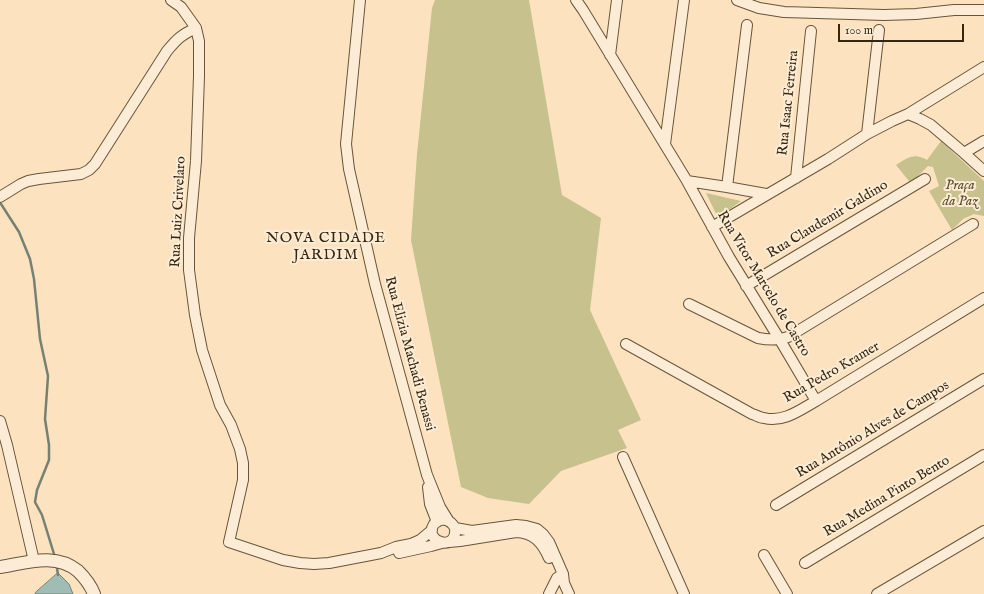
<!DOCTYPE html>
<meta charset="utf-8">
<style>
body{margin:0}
#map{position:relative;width:984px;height:594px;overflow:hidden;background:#fce2bf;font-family:"IM FELL English",serif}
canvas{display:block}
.scale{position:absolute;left:838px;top:24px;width:126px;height:18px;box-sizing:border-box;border:2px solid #35260f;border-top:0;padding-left:5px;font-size:12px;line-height:14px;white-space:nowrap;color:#35260f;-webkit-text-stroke:3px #fdecd5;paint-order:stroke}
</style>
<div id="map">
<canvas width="984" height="594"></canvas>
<div class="scale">100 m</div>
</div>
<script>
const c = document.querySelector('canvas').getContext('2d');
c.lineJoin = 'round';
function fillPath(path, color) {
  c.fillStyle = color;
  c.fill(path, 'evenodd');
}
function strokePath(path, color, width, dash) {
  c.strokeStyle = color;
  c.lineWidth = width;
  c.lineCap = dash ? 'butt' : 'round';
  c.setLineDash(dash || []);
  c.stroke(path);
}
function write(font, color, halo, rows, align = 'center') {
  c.font = font + ' "IM FELL English",serif';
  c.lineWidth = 4;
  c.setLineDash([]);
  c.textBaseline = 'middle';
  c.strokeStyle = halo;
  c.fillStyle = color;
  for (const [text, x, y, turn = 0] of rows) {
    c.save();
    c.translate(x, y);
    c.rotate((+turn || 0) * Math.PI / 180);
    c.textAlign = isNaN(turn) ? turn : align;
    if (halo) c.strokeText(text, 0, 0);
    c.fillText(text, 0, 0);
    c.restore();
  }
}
fillPath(new Path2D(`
 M 435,0 L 529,0 L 562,195 L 601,218 L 590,310 L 641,420 L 618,430 L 627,448 L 561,471 L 529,504 L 488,498 L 461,487 L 411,240 L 417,154 L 432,8 Z
 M 941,141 L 984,181 L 984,216 L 974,214 L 963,219 L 952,230 L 929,191 L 939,186 L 933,167 L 928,166 L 919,175 L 915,181 L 909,181 L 896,165 C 907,158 914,152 927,160 Z
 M 706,193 L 741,201 L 718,218 Z`), '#c6c18d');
const water = new Path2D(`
 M 58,573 L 69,584 L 73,594 L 35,594 L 36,592 Z`);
fillPath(water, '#9fbdb5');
strokePath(water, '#758173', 1);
strokePath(new Path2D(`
 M 1,204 L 19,232 L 30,259 L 34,279 L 40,339 L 48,376 L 45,419 L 49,445 L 49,460 L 37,490 L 35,502 L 42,515 L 54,554
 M 57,568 L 58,575`), '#758173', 2.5);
const minor = new Path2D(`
 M 171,0 L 181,7 L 196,28 L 199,41 L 199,76 L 196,161 L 189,238 L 189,270 L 195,315 L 202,350 L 220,405 L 231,425 L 240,449 L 243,463 L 243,480 L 229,542 L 283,560 L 300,563 L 314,564 L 329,563 L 381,553 L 396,547 L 411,544 L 420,540 L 432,530
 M 360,0 L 346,144 L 349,169 L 375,284 L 427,475 L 440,507 L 448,520
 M 576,0 L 583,10 L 687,181 L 729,257 L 780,340 L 816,401
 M 737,0 L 759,8 L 784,12 L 884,15 L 916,14 L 954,10 L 984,10
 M 610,55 L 617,0
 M 908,114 L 920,119 L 931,125 L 964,153 L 984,171
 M 867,134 L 879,30
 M 665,144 L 684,0
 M 964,153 L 984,141
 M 796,178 L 811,31
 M 687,181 L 727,187 L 766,194
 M 727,187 L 747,25
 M 0,197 L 21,184 L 28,181 L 39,179 L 81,174 L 89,170 L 95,164 L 167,51 C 177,39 181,35 196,28
 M 712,227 L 828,159 L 867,134 L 892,121 L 908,114 L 984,67
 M 746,286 L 925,179
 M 689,304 L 758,338 C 768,340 777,341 788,337 L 973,224
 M 626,344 L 752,414 C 756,415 760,418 764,418 C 783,423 800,410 816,401 L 984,298
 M 0,421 L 7,445 L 34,561
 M 623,457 L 684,594
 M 428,487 L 430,504 L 437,522
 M 776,505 L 984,379
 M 455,528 C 458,553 422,542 434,524 C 441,516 451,520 455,528 L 472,531 L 516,525 L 526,526 L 537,529 L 543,534 L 549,542 L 563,574 L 564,583 L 569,594
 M 449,542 L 460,541 L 516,532 C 534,533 542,542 549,558
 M 399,553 L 431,546 L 442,543
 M 764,555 L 787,594
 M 805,563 L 984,455
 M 549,594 L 557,578 L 563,574
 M 877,594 L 984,531`);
const tertiary = new Path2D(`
 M 0,567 C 26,563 55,552 78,571 C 84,577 91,586 94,594`);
strokePath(minor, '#67553b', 12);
strokePath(tertiary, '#67553b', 14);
strokePath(minor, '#fdecd5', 10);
strokePath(tertiary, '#fdecd5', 12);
write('14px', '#35260f', '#fdecd5', [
 ["Rua Isaac Ferreira",789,103,-84],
 ["Rua Luiz Crivelaro",179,212,-87],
 ["Rua Claudemir Galdino",828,220,-31],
 ["Rua Vitor Marcelo de Castro",763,284,59],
 ["Rua Elizia Machadi Benassi",409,354,75],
 ["Rua Pedro Kramer",832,373,-30],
 ["Rua Antônio Alves de Campos",873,430,-31],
 ["Rua Medina Pinto Bento",887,497,-31]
]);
write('italic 14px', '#594d2e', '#fdecd5', [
 ["Praça",960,186],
 ["da Paz",960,202]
]);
c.letterSpacing = '1px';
write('15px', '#35260f', '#fdecd5', [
 ["NOVA CIDADE",326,239],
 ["JARDIM",326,256]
]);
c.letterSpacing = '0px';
</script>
